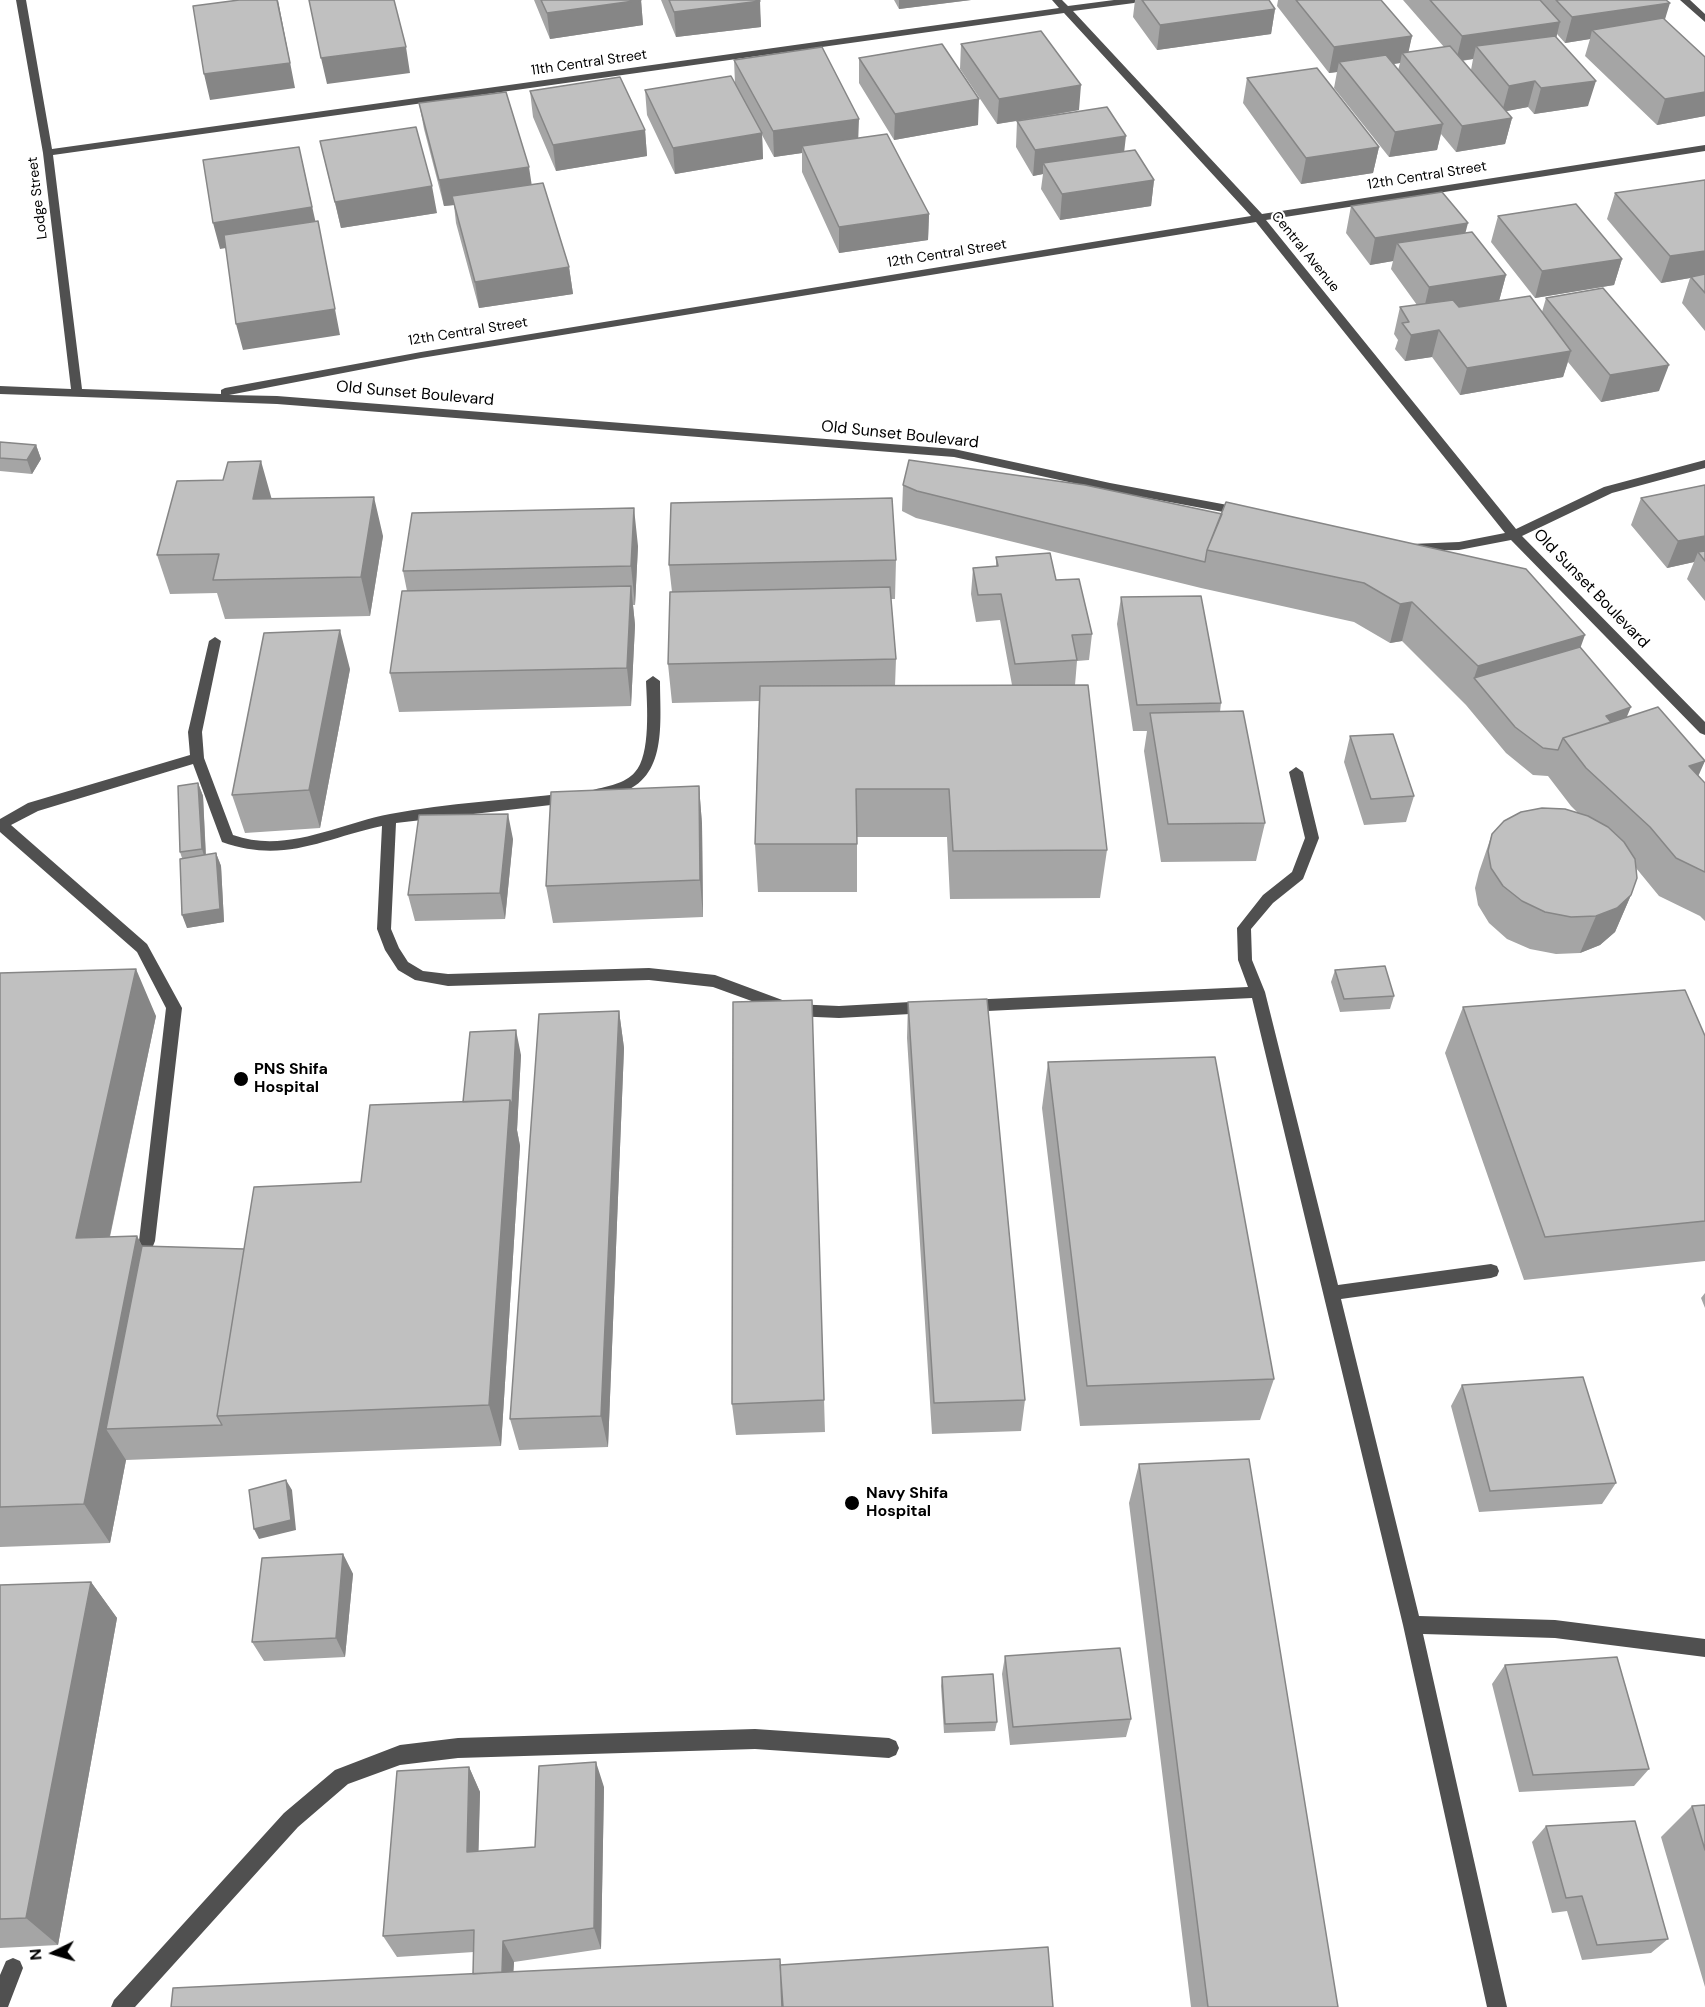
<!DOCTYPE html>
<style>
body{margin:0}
#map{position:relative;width:1705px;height:2007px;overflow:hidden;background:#fff;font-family:"DM Sans",sans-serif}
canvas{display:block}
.north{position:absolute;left:24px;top:1923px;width:60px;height:60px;-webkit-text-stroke:4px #fff;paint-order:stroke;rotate:265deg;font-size:16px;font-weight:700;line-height:24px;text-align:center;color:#000}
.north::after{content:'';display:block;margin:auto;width:21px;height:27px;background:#000;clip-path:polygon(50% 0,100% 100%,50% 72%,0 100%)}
</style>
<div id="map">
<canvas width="1705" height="2007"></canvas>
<div class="north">N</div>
</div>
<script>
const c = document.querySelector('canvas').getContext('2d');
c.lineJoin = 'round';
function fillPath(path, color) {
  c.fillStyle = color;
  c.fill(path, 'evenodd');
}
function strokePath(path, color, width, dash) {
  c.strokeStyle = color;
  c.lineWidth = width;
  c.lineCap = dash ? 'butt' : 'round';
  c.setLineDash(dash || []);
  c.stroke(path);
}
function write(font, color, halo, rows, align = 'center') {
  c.font = font + ' "DM Sans",sans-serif';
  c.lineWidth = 4.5;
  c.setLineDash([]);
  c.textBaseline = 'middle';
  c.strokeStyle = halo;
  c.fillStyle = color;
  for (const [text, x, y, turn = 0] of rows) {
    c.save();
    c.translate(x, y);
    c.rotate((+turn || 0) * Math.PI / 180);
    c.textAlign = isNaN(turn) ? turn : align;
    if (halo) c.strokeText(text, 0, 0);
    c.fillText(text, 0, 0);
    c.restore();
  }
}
fillPath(new Path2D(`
 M 16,0 L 26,0 L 52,149 L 1059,8 L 1052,0 L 1062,0 L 1068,6 L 1114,0 L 1139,0 L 1134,3 L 1073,11 L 1262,214 L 1705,145 L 1705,151 L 1266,220 L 1516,529 L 1604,487 L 1705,460 L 1705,468 L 1612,493 L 1522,536 L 1705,722 L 1705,735 L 1700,733 L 1511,540 L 1459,550 L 1407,551 L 1405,548 L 1411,544 L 1459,542 L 1505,533 L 1256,222 L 421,358 L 229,395 L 277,396 L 954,449 L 1110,483 L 1249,509 L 1251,512 L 1245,516 L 1110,491 L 954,457 L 277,404 L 0,394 L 0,386 L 71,389 L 43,153 ZM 1064,13 L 1251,216 L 421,352 L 225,388 L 221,390 L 221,394 L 82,389 L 53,155 Z
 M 1680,0 L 1690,0 L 1705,14 L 1705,22 Z
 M 215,637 L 221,641 L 202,732 L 204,758 L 233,835 C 286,854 338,824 390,814 C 448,803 509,800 568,793 L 573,794 L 575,798 L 568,803 L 396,823 L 391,929 L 399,948 L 408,962 L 423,971 L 448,974 L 649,968 L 715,975 L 793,1004 L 839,1006 L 928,1001 L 933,1003 L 936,1007 L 933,1011 L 928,1013 L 839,1018 L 793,1016 L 713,987 L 649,980 L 448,986 L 415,980 L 398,970 L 385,950 L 377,929 L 382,826 C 322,839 284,864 222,842 L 193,764 L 38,811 L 11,825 L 147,944 L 182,1008 L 155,1241 L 153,1246 L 147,1248 L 141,1246 L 139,1241 L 166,1008 L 137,952 L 0,832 L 0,819 L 28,803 L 190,755 L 188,732 L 209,641 Z
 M 653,676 L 660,681 C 660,722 668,778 620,793 C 612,796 602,800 593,798 L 591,794 L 593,790 C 607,786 625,784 635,772 C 651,755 647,704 646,681 Z
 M 1296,767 L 1303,772 L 1319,838 L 1303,879 L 1273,903 L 1251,929 L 1252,960 L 1265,992 L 1338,1285 L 1491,1264 L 1497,1266 L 1499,1271 L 1497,1276 L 1491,1278 L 1341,1299 L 1419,1616 L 1555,1620 L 1705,1639 L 1705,1657 L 1555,1638 L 1423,1634 L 1507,2007 L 1487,2007 L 1403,1625 L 1252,998 L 967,1012 L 962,1010 L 959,1006 L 962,1002 L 967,1000 L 1248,987 L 1238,960 L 1237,928 L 1263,895 L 1292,872 L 1305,838 L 1289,772 Z
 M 755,1729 L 889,1738 L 896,1741 L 899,1748 L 896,1755 L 889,1758 L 755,1749 L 458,1758 L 400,1765 L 348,1784 L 298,1827 L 135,2007 L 111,2007 L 114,2000 L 284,1813 L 335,1770 L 400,1745 L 458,1738 Z
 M 13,1958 L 20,1961 L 23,1968 L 8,2007 L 0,2007 L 0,1975 L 6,1961 Z`), '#505050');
fillPath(new Path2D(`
 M 534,0 L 641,0 L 643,25 L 550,39 Z
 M 661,0 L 759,0 L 761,27 L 676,37 Z
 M 894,0 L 971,0 L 899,9 Z
 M 1135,0 L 1269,0 L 1275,9 L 1271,34 L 1157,50 L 1133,17 Z
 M 1278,0 L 1381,0 L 1412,36 L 1408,52 L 1444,47 L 1403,0 L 1666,0 L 1665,20 L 1705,57 L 1705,116 L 1657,125 L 1585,56 L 1590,39 L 1565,43 L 1557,34 L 1556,38 L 1588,106 L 1534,114 L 1528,107 L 1506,111 L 1512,118 L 1505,144 L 1456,152 L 1441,134 L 1437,150 L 1389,157 L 1334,88 L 1337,72 L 1329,73 L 1277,6 ZM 1473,59 L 1471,70 L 1462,61 ZM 1400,63 L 1398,70 L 1393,64 Z
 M 961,44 L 1079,110 L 1031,119 L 1124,151 L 1154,180 L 1151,206 L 1060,220 L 1041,189 L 1043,174 L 1033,176 L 1016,147 L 1017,121 L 997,124 L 960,69 Z
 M 859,58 L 978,125 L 894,140 L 859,83 Z
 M 734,60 L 858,138 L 929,214 L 928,240 L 839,253 L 802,172 L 802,153 L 774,157 L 762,135 L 763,159 L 675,174 L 647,115 L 645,90 L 735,83 Z
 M 1247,78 L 1379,147 L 1373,173 L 1301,184 L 1243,103 Z
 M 530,91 L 645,130 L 647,156 L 556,171 L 533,117 Z
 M 419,103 L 531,185 L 569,267 L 573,294 L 479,308 L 456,223 L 454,205 L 444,206 L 424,129 Z
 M 320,141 L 437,213 L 341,228 Z
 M 1705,180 L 1705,331 L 1682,303 L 1690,278 L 1661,283 L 1607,219 L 1615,193 Z
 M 1351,206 L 1465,233 L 1506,275 L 1499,301 L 1542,312 L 1546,298 L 1659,391 L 1601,402 L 1568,362 L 1563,377 L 1460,395 L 1432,357 L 1405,361 L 1395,349 L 1398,340 L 1394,334 L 1400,307 L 1417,305 L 1391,269 L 1393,261 L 1370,265 L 1346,233 Z
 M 1498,216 L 1622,259 L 1614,285 L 1535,298 L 1491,242 Z
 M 0,442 L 36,445 L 41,459 L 32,474 L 0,471 Z
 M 903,485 L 1085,485 L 1580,647 L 1627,717 L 1698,776 L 1705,783 L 1705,921 L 1700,916 L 1659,896 L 1636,868 L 1631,895 L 1615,932 L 1600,945 L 1580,953 L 1556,954 L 1530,949 L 1507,939 L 1489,923 L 1478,905 L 1475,888 L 1479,872 L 1492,834 L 1579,814 L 1571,806 L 1548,776 L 1533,775 L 1506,753 L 1466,705 L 1402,641 L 1390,643 L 1354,622 L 1201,588 L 916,518 L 902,511 Z
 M 1705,485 L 1705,601 L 1687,579 L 1694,562 L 1667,568 L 1631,525 L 1641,498 Z
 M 272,499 L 383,536 L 370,616 L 225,619 L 217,593 L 170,594 L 157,555 Z
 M 638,546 L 635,605 L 633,605 L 635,625 L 631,706 L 399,712 L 390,673 L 407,591 L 403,571 Z
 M 996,557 L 1056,580 L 1092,634 L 1089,660 L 1077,661 L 1075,685 L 1107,850 L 1100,898 L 950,899 L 947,837 L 857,837 L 857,892 L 758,892 L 755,844 L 759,701 L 672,703 L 668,664 L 672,592 L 669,565 L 896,560 L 895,599 L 891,599 L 896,659 L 895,686 L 1012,685 L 1000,620 L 976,622 L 971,594 L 973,568 L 996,566 Z
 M 1121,597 L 1221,703 L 1220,712 L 1265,823 L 1256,861 L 1161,862 L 1144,751 L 1147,731 L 1133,731 L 1117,624 Z
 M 350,669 L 320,828 L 245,833 L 232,795 Z
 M 1350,736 L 1414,796 L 1406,822 L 1364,825 L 1344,762 Z
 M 198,783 L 203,796 L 206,855 L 216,853 L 221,866 L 224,922 L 187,928 L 182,858 L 180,852 Z
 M 699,786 L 702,824 L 703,917 L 553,923 L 546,886 Z
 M 513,839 L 505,919 L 415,921 L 408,895 Z
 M 1335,970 L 1394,996 L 1390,1009 L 1340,1012 L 1331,982 Z
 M 0,973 L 156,1016 L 110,1237 L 137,1236 L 142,1246 L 244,1249 L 361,1182 L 521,1055 L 517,1130 L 520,1146 L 501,1446 L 126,1460 L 110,1543 L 0,1547 Z
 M 812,1000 L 825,1432 L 736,1435 L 732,1404 Z
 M 908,1002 L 1025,1400 L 1021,1431 L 932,1434 L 907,1038 Z
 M 1463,1007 L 1705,1036 L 1705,1261 L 1524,1280 L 1445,1053 Z
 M 619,1011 L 624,1048 L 608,1447 L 519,1450 L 510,1419 Z
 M 1048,1062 L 1274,1379 L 1260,1420 L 1080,1426 L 1042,1108 Z
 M 1705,1293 L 1705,1308 L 1701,1298 Z
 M 1462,1385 L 1616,1483 L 1602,1504 L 1479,1512 L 1451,1406 Z
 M 1139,1464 L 1338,2007 L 1191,2007 L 1129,1503 Z
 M 343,1554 L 353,1574 L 345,1657 L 264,1661 L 252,1642 Z
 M 91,1582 L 117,1618 L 58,1945 L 0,1948 L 0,1585 Z
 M 1005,1656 L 1131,1719 L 1126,1737 L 1010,1745 L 1002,1674 Z
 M 1505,1665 L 1649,1769 L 1634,1786 L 1519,1792 L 1492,1684 Z
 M 942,1677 L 997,1722 L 995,1731 L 944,1733 L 941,1686 Z
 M 469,1767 L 480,1792 L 478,1851 L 535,1847 L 604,1787 L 601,1949 L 514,1962 L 513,1972 L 780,1965 L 473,1974 L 474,1952 L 397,1957 L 383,1936 Z
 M 1705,1805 L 1705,1987 L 1661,1837 L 1692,1806 Z
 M 1546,1826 L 1668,1939 L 1651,1953 L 1582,1960 L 1567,1911 L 1552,1913 L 1532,1842 Z`), '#a5a5a5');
fillPath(new Path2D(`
 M 278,0 L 295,88 L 210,100 L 204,74 Z
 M 641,0 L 643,25 L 550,39 L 547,13 Z
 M 899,0 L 971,0 L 899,9 Z
 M 760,1 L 761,27 L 676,37 L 674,12 Z
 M 1670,3 L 1662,29 L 1592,30 L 1590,39 L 1565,43 L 1572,17 Z
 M 1275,9 L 1271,34 L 1157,50 L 1160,25 Z
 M 1560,22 L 1554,47 L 1476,46 L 1473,59 L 1456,61 L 1462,36 Z
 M 1412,36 L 1407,59 L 1402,53 L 1400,63 L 1346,71 L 1339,62 L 1337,72 L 1329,73 L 1334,47 Z
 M 406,47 L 410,73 L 327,84 L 321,58 Z
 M 1535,81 L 1528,107 L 1502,112 L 1509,86 Z
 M 1596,81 L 1588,106 L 1534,114 L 1541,88 Z
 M 1081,85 L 1079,110 L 997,124 L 999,99 Z
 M 1705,92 L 1705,116 L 1657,125 L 1665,99 Z
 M 979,99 L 978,125 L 894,140 L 895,114 Z
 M 1512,118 L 1505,144 L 1456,152 L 1462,126 Z
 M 859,119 L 858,145 L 802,146 L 802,153 L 774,157 L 773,131 Z
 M 1443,124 L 1437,150 L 1389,157 L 1395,132 Z
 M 645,130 L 647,156 L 556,171 L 553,145 Z
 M 762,133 L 763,159 L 675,174 L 673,148 Z
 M 1126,136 L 1123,162 L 1043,163 L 1043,174 L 1033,176 L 1035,150 Z
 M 299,147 L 318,233 L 220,249 L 213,223 Z
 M 1379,147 L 1373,173 L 1301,184 L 1306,158 Z
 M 529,167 L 533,193 L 452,196 L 454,205 L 444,206 L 439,180 Z
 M 1154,180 L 1151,206 L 1060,220 L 1062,194 Z
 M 432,186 L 437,213 L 341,228 L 335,202 Z
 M 929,214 L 928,240 L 839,253 L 839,227 Z
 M 318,221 L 340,335 L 243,350 L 236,324 Z
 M 1468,223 L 1461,250 L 1397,243 L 1393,261 L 1370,265 L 1375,238 Z
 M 1705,251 L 1705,276 L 1691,277 L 1690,278 L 1661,283 L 1670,256 Z
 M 1622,259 L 1614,285 L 1535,298 L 1542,271 Z
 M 569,267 L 573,294 L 479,308 L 475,282 Z
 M 1506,275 L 1499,301 L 1423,313 L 1429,287 Z
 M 1439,330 L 1432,357 L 1405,361 L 1411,335 Z
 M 1571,351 L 1563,377 L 1460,395 L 1467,368 Z
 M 1669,365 L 1659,391 L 1601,402 L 1610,375 Z
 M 36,445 L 41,459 L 32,474 L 27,460 Z
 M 261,461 L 272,500 L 253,499 Z
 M 374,497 L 383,536 L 370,616 L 361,577 Z
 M 634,508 L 638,546 L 635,605 L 631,566 Z
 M 1705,536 L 1705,560 L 1698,552 L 1694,562 L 1667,568 L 1678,541 Z
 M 631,586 L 635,625 L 631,706 L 627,668 Z
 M 1412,602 L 1402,641 L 1390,643 L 1400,604 Z
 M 340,630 L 350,669 L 320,828 L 309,790 Z
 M 1585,635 L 1571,674 L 1474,678 L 1478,666 Z
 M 1631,707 L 1620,733 L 1569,746 L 1606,716 Z
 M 1705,761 L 1688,799 L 1689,766 Z
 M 198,783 L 203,796 L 206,862 L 202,849 Z
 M 699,786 L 702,824 L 703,917 L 700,880 Z
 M 508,814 L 513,839 L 505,919 L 500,893 Z
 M 216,853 L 221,866 L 224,922 L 187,928 L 182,915 Z
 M 1631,895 L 1615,932 L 1600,945 L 1580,953 L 1596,916 Z
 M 136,969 L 156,1016 L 100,1282 L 76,1238 Z
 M 619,1011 L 624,1048 L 608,1447 L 601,1416 Z
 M 516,1030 L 521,1055 L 517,1130 L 520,1146 L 501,1446 L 489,1405 L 510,1100 Z
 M 137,1236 L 159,1279 L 106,1429 L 126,1460 L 110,1543 L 84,1504 Z
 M 286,1480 L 292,1490 L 296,1530 L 259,1539 L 254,1529 Z
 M 343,1554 L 353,1574 L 345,1657 L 336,1638 Z
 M 91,1582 L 117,1618 L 58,1945 L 26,1918 Z
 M 596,1762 L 604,1787 L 601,1949 L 594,1928 Z
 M 469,1767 L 480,1792 L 478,1875 L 467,1852 Z
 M 503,1941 L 514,1962 L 512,1999 L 502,1979 Z`), '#868686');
const building = new Path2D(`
 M 239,0 L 277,0 L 290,63 L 204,74 L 193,6 Z
 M 309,0 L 394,0 L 406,47 L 321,58 Z
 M 541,0 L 641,0 L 547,13 Z
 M 669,0 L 759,0 L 760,1 L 674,12 Z
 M 1142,0 L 1269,0 L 1275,9 L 1160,25 Z
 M 1296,0 L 1381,0 L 1412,36 L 1334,47 Z
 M 1430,0 L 1540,0 L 1560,22 L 1462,36 Z
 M 1556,0 L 1666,0 L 1670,3 L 1572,17 Z
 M 1663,18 L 1705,57 L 1705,92 L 1665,99 L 1592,30 Z
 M 1041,31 L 1081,85 L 999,99 L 961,44 Z
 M 1555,36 L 1596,81 L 1541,88 L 1535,81 L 1509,86 L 1476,46 Z
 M 942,44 L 979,99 L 895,114 L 859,58 Z
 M 1450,46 L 1512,118 L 1462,126 L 1402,53 Z
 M 822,47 L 859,119 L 773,131 L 734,60 Z
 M 1386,55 L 1443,124 L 1395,132 L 1339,62 Z
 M 1317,68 L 1379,147 L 1306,158 L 1247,78 Z
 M 731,76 L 762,133 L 673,148 L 645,90 Z
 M 620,77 L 645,130 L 553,145 L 530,91 Z
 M 506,92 L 529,167 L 439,180 L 419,103 Z
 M 1107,107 L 1126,136 L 1035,150 L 1017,121 Z
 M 416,127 L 432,186 L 335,202 L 320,141 Z
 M 887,134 L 929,214 L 839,227 L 802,146 Z
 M 299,147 L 312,207 L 213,223 L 203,160 Z
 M 1135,150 L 1154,180 L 1062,194 L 1043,163 Z
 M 1705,180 L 1705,251 L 1670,256 L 1615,193 Z
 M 543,183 L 569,267 L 475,282 L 452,196 Z
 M 1442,192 L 1468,223 L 1375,238 L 1351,206 Z
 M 1576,204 L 1622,259 L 1542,271 L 1498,216 Z
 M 318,221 L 335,309 L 236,324 L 224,235 Z
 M 1472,232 L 1506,275 L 1429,287 L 1397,243 Z
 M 1705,274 L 1705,293 L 1691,277 Z
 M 1603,288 L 1669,365 L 1610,375 L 1546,298 Z
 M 1530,296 L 1571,351 L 1467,368 L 1439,330 L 1411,335 L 1402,323 L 1409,322 L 1400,307 L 1453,300 L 1459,307 Z
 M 0,442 L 36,445 L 27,460 L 0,458 Z
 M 909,460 L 1085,485 L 1222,514 L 1207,550 L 1205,562 L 917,491 L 903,485 Z
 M 261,461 L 253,499 L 374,497 L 361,577 L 213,580 L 219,554 L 157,555 L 177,481 L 223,480 L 228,462 Z
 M 1705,485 L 1705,536 L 1678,541 L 1641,498 Z
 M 892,498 L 896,560 L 669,565 L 671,503 Z
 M 1226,502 L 1526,569 L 1585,635 L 1478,666 L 1412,602 L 1400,604 L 1364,583 L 1207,550 Z
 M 634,508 L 631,566 L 403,571 L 412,513 Z
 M 1705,551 L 1705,561 L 1698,552 Z
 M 1050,553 L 1056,580 L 1079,579 L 1092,634 L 1072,635 L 1077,660 L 1015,664 L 1001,594 L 978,595 L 973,568 L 998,566 L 996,557 Z
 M 631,586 L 627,668 L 390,673 L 402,591 Z
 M 890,587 L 896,659 L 668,664 L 670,592 Z
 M 1201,596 L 1221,703 L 1137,705 L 1121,597 Z
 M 340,630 L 309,790 L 232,795 L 264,633 Z
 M 1580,647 L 1631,707 L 1606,716 L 1611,722 L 1563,738 L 1558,750 L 1543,748 L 1515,727 L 1474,678 Z
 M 1088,685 L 1107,850 L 953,851 L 949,789 L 856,789 L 857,844 L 755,844 L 760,686 Z
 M 1658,707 L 1705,761 L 1689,766 L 1705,783 L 1705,872 L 1676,858 L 1650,827 L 1586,768 L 1563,738 Z
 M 1243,711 L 1265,823 L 1168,824 L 1150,713 Z
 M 1393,734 L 1414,796 L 1371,799 L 1350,736 Z
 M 198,783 L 202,849 L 180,852 L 178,786 Z
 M 699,786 L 700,880 L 546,886 L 551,792 Z
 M 1542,808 L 1565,809 L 1588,816 L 1608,827 L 1624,842 L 1635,859 L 1637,878 L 1631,895 L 1617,908 L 1596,916 L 1571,917 L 1545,912 L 1522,901 L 1503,886 L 1491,868 L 1488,851 L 1492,834 L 1504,821 L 1521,812 Z
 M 508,814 L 500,893 L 408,895 L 419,815 Z
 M 216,853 L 220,909 L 182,915 L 180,859 Z
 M 1385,966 L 1394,996 L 1344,999 L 1335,970 Z
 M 136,969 L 76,1238 L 137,1236 L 84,1504 L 0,1507 L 0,973 Z
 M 1685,990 L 1705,1036 L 1705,1221 L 1545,1237 L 1463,1007 Z
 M 987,999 L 1025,1400 L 934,1403 L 908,1002 Z
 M 812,1000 L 824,1400 L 732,1404 L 733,1002 Z
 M 619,1011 L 601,1416 L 510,1419 L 539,1014 Z
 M 516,1030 L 512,1106 L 510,1100 L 463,1102 L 470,1032 Z
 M 1215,1057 L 1274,1379 L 1087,1386 L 1048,1062 Z
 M 510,1100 L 489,1405 L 217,1416 L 254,1187 L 361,1182 L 370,1105 Z
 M 142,1246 L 244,1249 L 217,1416 L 222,1425 L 106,1429 Z
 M 1583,1377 L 1616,1483 L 1490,1491 L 1462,1385 Z
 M 1249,1459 L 1338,2007 L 1208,2007 L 1139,1464 Z
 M 286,1480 L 291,1520 L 254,1529 L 249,1490 Z
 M 343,1554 L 336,1638 L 252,1642 L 262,1558 Z
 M 91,1582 L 26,1918 L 0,1919 L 0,1585 Z
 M 1120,1648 L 1131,1719 L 1013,1727 L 1005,1656 Z
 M 1617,1657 L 1649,1769 L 1533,1775 L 1505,1665 Z
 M 993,1674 L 997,1722 L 945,1724 L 942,1677 Z
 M 596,1762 L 594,1928 L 503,1941 L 502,1972 L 473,1974 L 474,1930 L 383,1936 L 397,1771 L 469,1767 L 467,1852 L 535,1847 L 539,1766 Z
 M 1705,1805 L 1705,1850 L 1692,1806 Z
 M 1635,1821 L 1668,1939 L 1597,1945 L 1582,1896 L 1566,1898 L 1546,1826 Z
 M 1048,1947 L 1053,2007 L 783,2007 L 780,1965 Z
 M 780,1959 L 782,2007 L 171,2007 L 173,1988 Z`);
fillPath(building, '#c0c0c0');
strokePath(building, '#868686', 1.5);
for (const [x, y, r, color] of [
 [241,1079,8,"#000"],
 [852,1503,8,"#000"]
]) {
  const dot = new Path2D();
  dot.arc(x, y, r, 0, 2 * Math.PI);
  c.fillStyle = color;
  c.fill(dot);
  strokePath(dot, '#fff', 2);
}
write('14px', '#000', '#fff', [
 ["11th Central Street",589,63,-8],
 ["12th Central Street",1427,176,-9],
 ["Lodge Street",38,198,-97],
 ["Central Avenue",1305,252,51],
 ["12th Central Street",947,254,-9],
 ["12th Central Street",468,332,-9]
]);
write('16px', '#000', '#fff', [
 ["Old Sunset Boulevard",415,394,5],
 ["Old Sunset Boulevard",900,435,6],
 ["Old Sunset Boulevard",1591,589,46]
]);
write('bold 16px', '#000', '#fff', [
 ["PNS Shifa",254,1070],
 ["Hospital",254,1088],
 ["Navy Shifa",866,1494],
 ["Hospital",866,1512]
], 'left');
</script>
